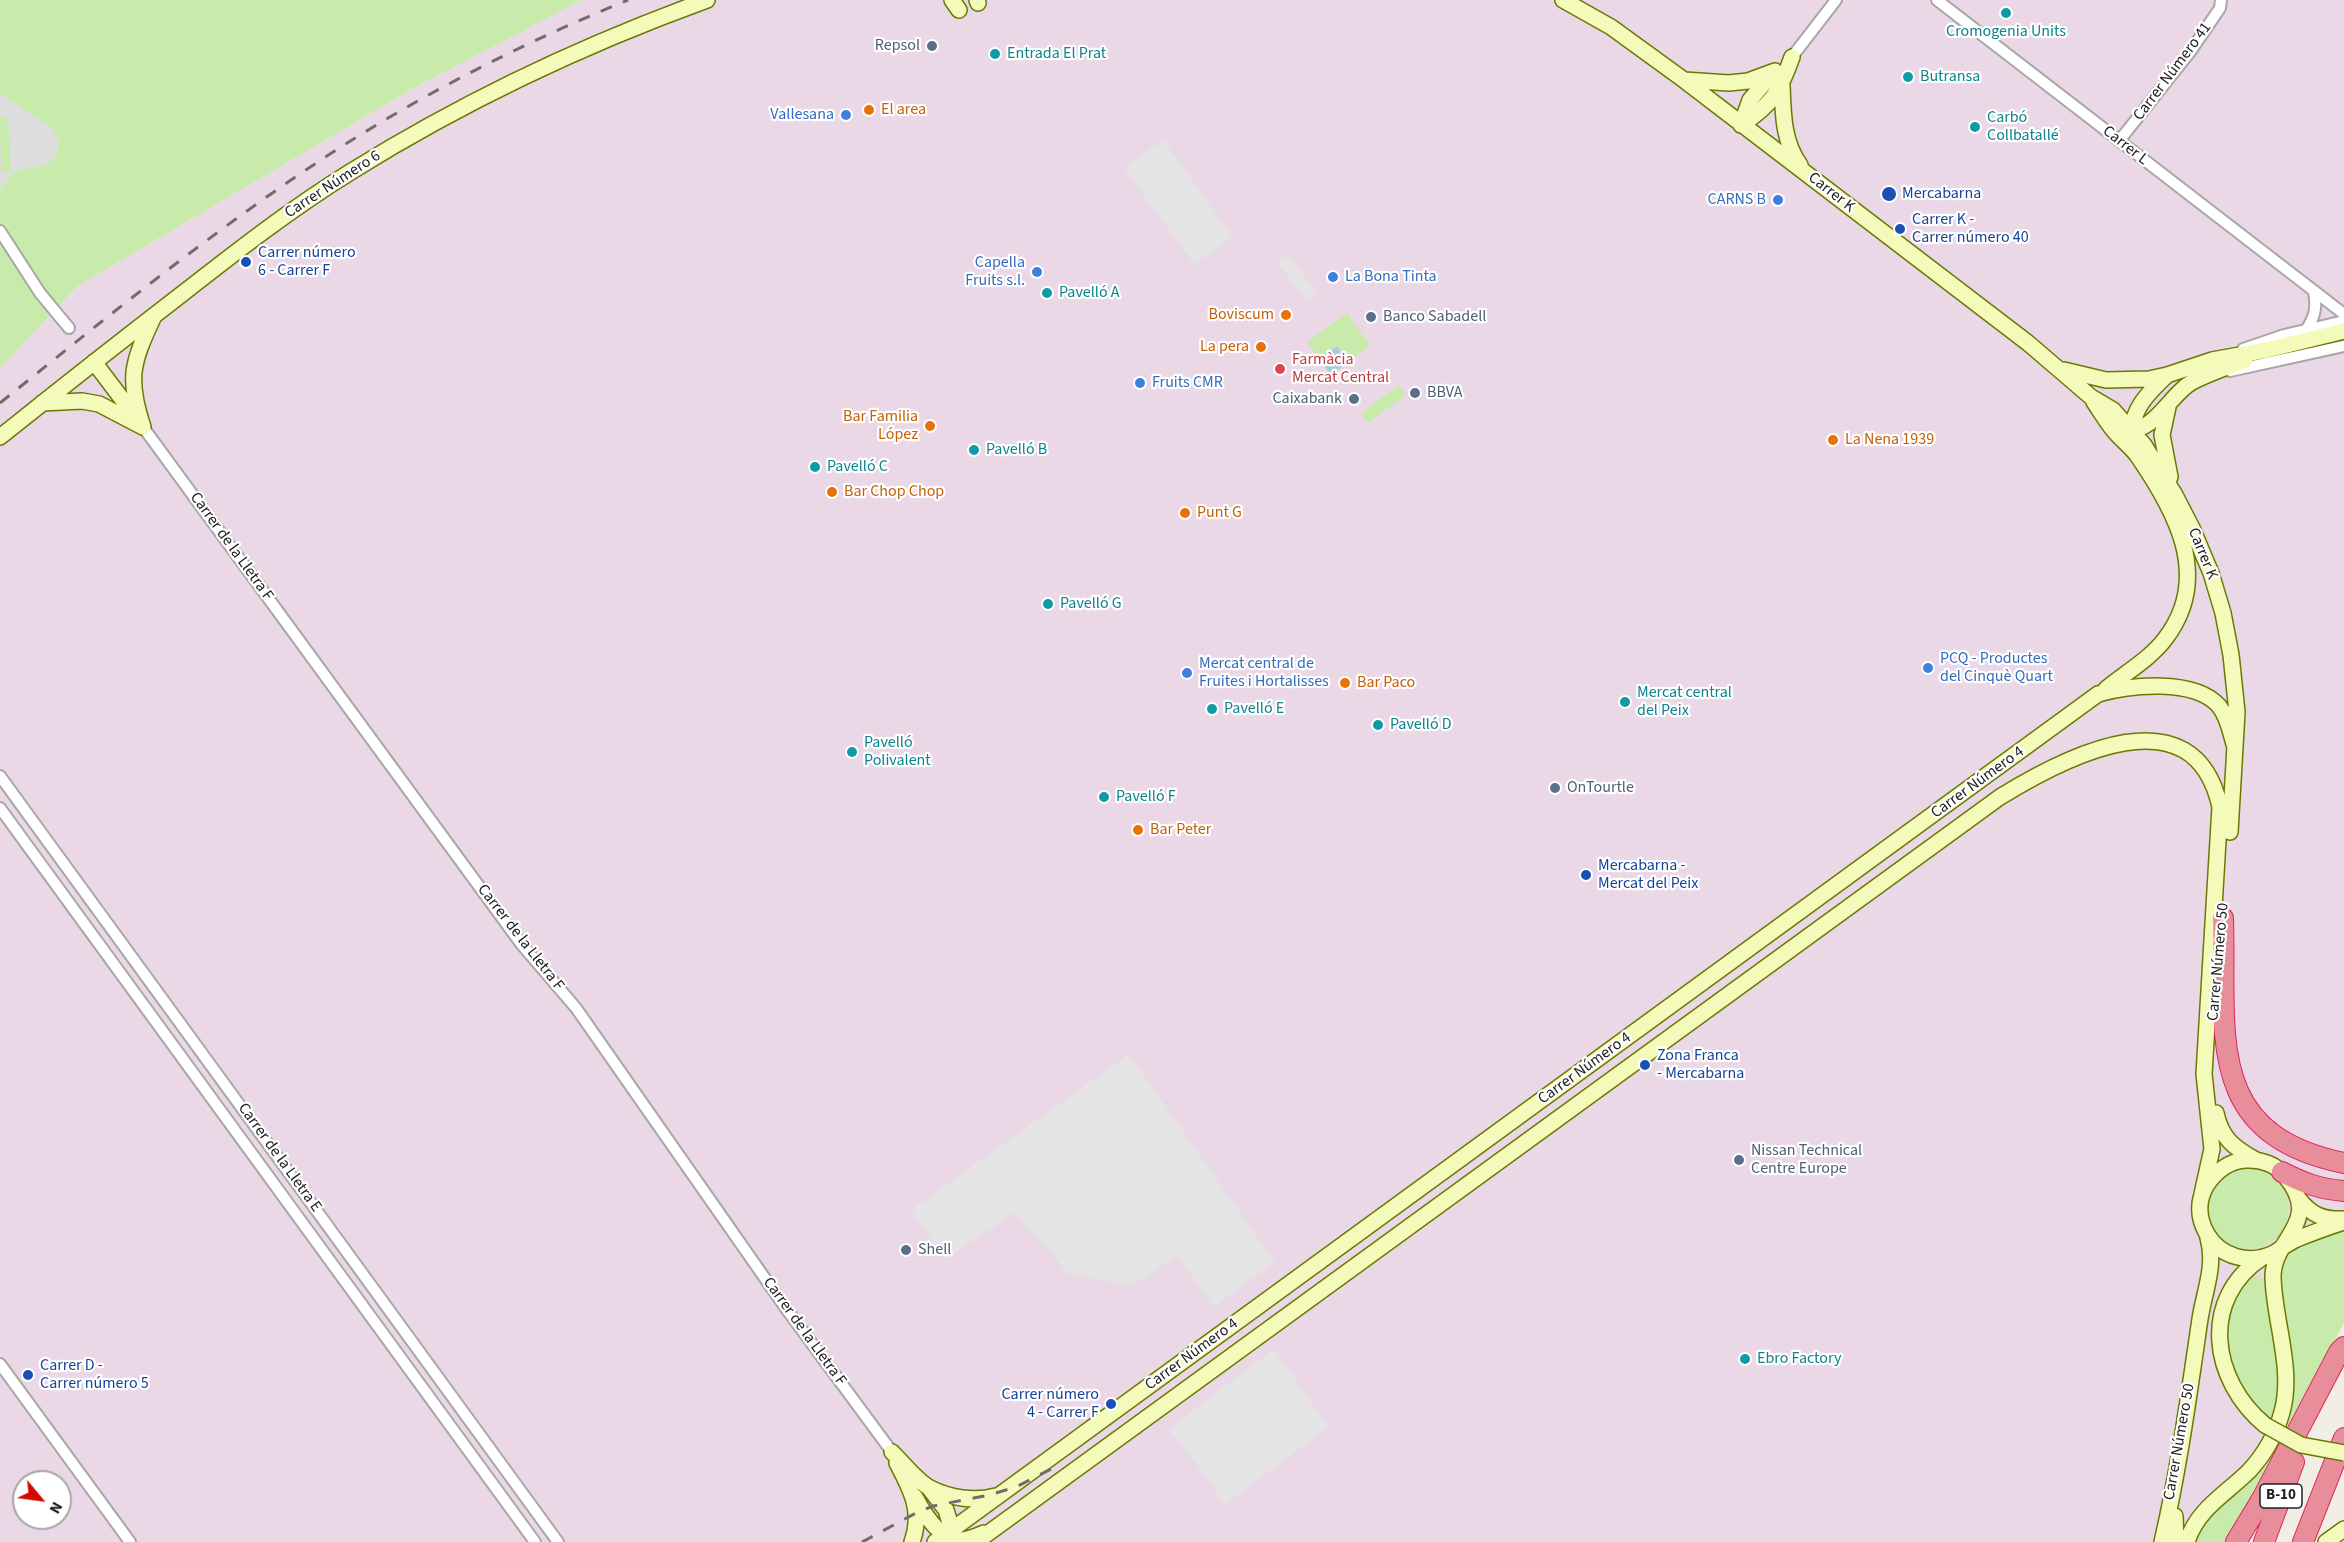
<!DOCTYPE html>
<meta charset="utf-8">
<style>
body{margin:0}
#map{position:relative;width:2344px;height:1542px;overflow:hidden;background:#f1eee6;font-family:"Source Sans 3",sans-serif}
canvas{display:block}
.north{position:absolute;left:12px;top:1470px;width:60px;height:60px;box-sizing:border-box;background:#fff;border:2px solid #a6a6a6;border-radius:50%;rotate:119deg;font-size:16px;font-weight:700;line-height:24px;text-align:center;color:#202020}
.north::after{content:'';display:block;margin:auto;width:21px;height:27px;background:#d00a00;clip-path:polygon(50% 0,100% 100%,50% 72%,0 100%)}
</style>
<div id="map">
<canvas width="2344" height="1542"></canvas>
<div class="north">N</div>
</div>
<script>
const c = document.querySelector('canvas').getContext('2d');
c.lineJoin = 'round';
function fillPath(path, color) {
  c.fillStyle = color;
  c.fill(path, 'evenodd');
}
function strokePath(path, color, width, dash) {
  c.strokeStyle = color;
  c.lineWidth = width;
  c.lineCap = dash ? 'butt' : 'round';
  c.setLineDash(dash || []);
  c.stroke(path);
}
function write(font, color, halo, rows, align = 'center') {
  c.font = font + ' "Source Sans 3",sans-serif';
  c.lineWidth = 4.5;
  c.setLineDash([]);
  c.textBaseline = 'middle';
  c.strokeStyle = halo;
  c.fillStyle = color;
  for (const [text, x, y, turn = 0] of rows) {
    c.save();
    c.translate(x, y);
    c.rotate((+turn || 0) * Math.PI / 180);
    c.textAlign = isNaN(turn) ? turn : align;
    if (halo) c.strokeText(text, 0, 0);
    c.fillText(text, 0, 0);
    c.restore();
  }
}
fillPath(new Path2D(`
 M 0,93 L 54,129 L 58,143 L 57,154 L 48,164 L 14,171 L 0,189 Z`), '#dedddd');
fillPath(new Path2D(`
 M 582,0 L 2344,0 L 2344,1314 L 2243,1542 L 0,1542 L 0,368 L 78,286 L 412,89 ZM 24,1482 L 60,1482 L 60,1518 L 24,1518 Z`), '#ead8e6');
fillPath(new Path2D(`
 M 0,0 L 582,0 L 412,89 L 78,286 L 0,368 L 0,189 L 14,171 L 48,164 L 57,154 L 58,143 L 53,129 L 0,93 Z
 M 0,117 L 8,117 L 11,171 L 1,173 Z
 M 1347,313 L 1370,346 L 1348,362 L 1336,346 L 1319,359 L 1307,342 Z
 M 1399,385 L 1406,395 L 1368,423 L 1361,413 Z
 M2209 1209a40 40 0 1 1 80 0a40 40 0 1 1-80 0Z
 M 2344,1230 L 2344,1323 L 2230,1542 L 2193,1542 L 2202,1523 L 2280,1435 L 2279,1271 C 2294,1239 2313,1240 2344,1230 Z
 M 2253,1274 L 2269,1282 L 2280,1378 L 2276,1421 C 2226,1386 2210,1322 2253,1274 Z`), '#c8ebac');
fillPath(new Path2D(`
 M 1163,140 L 1233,237 L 1194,264 L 1124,168 Z
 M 1288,254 L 1317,293 L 1306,301 L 1277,262 Z
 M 1129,1054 L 1275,1262 L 1214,1307 L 1177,1256 L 1132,1286 L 1068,1274 L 1041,1240 L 1036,1238 L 1015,1213 L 945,1259 L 911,1210 Z
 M 1274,1349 L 1329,1427 L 1225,1504 L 1179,1440 L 1168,1430 Z`), '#e4e4e4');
fillPath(new Path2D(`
 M 1337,346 L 1348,362 L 1331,375 L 1319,359 Z`), '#a6cfde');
const street = new Path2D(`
 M 1937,0 L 2344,314
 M 1792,57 L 1836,0
 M 2119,141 L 2190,52 L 2220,8 L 2221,0
 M 0,231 L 40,293 L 69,328
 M 2306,330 C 2315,317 2317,307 2314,292
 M 2243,349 L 2284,335 L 2344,321
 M 2230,371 L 2344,346
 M 143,427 L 522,945 L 576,1008 L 785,1307 L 892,1452
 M 0,776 L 558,1542
 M 0,808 L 535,1542
 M 0,1364 L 130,1542`);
const secondary = new Path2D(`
 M 952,0 L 959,10
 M 977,0 L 978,3
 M 1563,0 L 1611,27 L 1684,80 L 2028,343 L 2091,397 L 2113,410 L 2144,445 L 2175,495 L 2192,528 L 2211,573 L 2223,613 L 2231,655 L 2237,712 L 2230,832
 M 1684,80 L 1729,83 L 1748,81 L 1775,71
 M 1782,85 C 1783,113 1783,142 1800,165
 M 1741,125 C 1772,105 1780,91 1792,57
 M 1741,125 L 1750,100 L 1771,75
 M 94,362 L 138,420
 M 2064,370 L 2106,380 L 2149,379 L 2167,375 L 2212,360 L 2267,350 L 2344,331
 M 2094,402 C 2101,412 2107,423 2115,432 C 2122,440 2131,447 2137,455 C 2175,510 2213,577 2165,639 C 2150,659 2125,673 2106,689
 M 42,403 L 82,401 L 99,404 L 143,427
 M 2168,407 L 2162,435 L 2170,477
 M 143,427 C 127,379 132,363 153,318
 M 2124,429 C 2153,436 2170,394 2192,382 C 2209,373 2228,367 2245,360
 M 0,437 C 60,389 121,341 182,294 C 237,251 292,208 352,171 C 463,102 583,45 707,0
 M 2132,437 C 2130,410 2149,392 2167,375
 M 2216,1113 C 2221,1138 2234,1148 2256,1160
 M 2298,1198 C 2311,1215 2323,1220 2344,1219
 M 2263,1257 C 2199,1299 2211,1380 2265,1425
 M 892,1452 C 902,1462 918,1482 930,1488 C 950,1498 974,1502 996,1496
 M 897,1463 C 911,1490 923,1511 912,1542
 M 930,1489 L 946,1510 L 954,1536
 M 915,1497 C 923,1512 940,1540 960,1540 C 968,1540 977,1536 984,1533
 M 2175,1516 L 2176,1542
 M 935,1542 L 2098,694 C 2130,685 2194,678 2219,706 C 2228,717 2230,731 2234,744
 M 976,1542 L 2000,797 C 2065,757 2194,689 2220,807 L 2204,1074 L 2212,1149 L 2202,1194
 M 2162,1542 C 2179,1469 2189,1394 2200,1319 C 2204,1292 2216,1266 2208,1238
 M 2187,1542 C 2197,1509 2226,1494 2249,1471 C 2264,1455 2276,1434 2282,1412 C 2294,1369 2274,1321 2273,1277 C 2273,1237 2323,1223 2286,1177 C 2277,1165 2262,1159 2246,1160 C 2229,1161 2215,1172 2206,1186 C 2197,1202 2198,1218 2207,1234 C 2220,1257 2250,1265 2274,1253 C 2282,1248 2288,1243 2297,1239 C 2312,1233 2328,1227 2344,1222
 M 2326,1542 L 2344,1529`);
const highway = new Path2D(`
 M 2223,918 C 2227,1031 2201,1134 2344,1163
 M 2282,1172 C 2303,1183 2320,1189 2344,1191
 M 2236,1542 L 2262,1499 L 2339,1352 L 2344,1347
 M 2264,1542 L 2294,1462
 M 2303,1542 L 2344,1438`);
strokePath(street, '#a7a7a7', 14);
strokePath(secondary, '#687a03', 18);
strokePath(highway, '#de245b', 22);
strokePath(street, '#fff', 10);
strokePath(secondary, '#f4faba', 15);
strokePath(highway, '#e88d9a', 20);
strokePath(new Path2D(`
 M 0,403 C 107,317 215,229 330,154 C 424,93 525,42 628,0
 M 862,1542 L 916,1513 L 933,1506 L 989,1495 L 1016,1487 L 1053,1468`), '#6e6e6e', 3, [12, 12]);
const secondaryBridge = new Path2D(`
 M 2265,1425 L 2301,1445 L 2344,1453`);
strokePath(secondaryBridge, '#687a03', 18, []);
strokePath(secondaryBridge, '#f4faba', 15);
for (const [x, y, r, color] of [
 [2006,13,6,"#0f9aa8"],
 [932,46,6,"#5c6f8a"],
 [995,54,6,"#0f9aa8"],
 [1908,77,6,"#0f9aa8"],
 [869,110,6,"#e8710a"],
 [846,115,6,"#3f7fe0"],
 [1975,127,6,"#0f9aa8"],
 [1889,194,8,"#1a4fb4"],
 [1778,200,6,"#3f7fe0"],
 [1900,229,6,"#1a4fb4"],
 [246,262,6,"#1a4fb4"],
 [1037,272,6,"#3f7fe0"],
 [1333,277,6,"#3f7fe0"],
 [1047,293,6,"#0f9aa8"],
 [1286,315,6,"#e8710a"],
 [1371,317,6,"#5c6f8a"],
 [1261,347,6,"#e8710a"],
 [1280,369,6,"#e0444e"],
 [1140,383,6,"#3f7fe0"],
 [1415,393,6,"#5c6f8a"],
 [1354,399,6,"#5c6f8a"],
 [930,426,6,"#e8710a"],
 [1833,440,6,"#e8710a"],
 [974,450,6,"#0f9aa8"],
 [815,467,6,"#0f9aa8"],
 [832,492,6,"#e8710a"],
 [1185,513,6,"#e8710a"],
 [1048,604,6,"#0f9aa8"],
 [1928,668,6,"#3f7fe0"],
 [1187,673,6,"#3f7fe0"],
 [1345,683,6,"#e8710a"],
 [1625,702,6,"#0f9aa8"],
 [1212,709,6,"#0f9aa8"],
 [1378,725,6,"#0f9aa8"],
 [852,752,6,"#0f9aa8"],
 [1555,788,6,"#5c6f8a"],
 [1104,797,6,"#0f9aa8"],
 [1138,830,6,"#e8710a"],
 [1586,875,6,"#1a4fb4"],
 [1645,1065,6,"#1a4fb4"],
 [1739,1160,6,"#5c6f8a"],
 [906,1250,6,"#5c6f8a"],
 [1745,1359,6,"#0f9aa8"],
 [28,1375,6,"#1a4fb4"],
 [1111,1404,6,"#1a4fb4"]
]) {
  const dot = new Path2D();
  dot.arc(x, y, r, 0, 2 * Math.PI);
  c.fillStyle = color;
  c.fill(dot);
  strokePath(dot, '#fff', 2);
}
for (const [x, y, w] of [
 [2281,1496,42]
]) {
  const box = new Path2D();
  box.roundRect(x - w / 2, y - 12, w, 24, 4.5);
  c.fillStyle = '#fff';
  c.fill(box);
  strokePath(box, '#202020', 1.5);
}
write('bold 15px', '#202020', null, [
 ["B-10",2281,1496]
]);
write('16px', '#0d838f', '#fff', [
 ["Cromogenia Units",2006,32,"center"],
 ["Entrada El Prat",1007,54],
 ["Butransa",1920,77],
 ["Carbó",1987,118],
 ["Collbatallé",1987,136],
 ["Pavelló A",1059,293],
 ["Pavelló B",986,450],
 ["Pavelló C",827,467],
 ["Pavelló G",1060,604],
 ["Mercat central",1637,693],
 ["del Peix",1637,711],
 ["Pavelló E",1224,709],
 ["Pavelló D",1390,725],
 ["Pavelló",864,743],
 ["Polivalent",864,761],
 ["Pavelló F",1116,797],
 ["Ebro Factory",1757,1359]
], 'left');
write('16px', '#4e5e75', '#fff', [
 ["Repsol",920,46,"right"],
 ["Banco Sabadell",1383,317],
 ["BBVA",1427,393],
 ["Caixabank",1342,399,"right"],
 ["OnTourtle",1567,788],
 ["Nissan Technical",1751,1151],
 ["Centre Europe",1751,1169],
 ["Shell",918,1250]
], 'left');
write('16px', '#202020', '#fff', [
 ["Carrer Número 41",2173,72,-53],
 ["Carrer L",2125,146,38],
 ["Carrer Número 6",333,185,-33],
 ["Carrer K",1831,193,38],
 ["Carrer de la Lletra F",231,547,54],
 ["Carrer K",2202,554,68],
 ["Carrer Número 4",1978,783,-36],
 ["Carrer de la Lletra F",520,938,52],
 ["Carrer Número 50",2219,962,-85],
 ["Carrer Número 4",1585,1069,-36],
 ["Carrer de la Lletra E",279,1158,54],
 ["Carrer de la Lletra F",804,1332,54],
 ["Carrer Número 4",1192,1355,-36],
 ["Carrer Número 50",2180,1442,-80]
]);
write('16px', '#c56008', '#fff', [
 ["El area",881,110],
 ["Boviscum",1274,315,"right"],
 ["La pera",1249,347,"right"],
 ["Bar Familia",918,417,"right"],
 ["López",918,435,"right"],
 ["La Nena 1939",1845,440],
 ["Bar Chop Chop",844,492],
 ["Punt G",1197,513],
 ["Bar Paco",1357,683],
 ["Bar Peter",1150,830]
], 'left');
write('16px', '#366cbe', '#fff', [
 ["Vallesana",834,115,"right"],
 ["CARNS B",1766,200,"right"],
 ["Capella",1025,263,"right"],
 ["Fruits s.l.",1025,281,"right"],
 ["La Bona Tinta",1345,277],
 ["Fruits CMR",1152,383],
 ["PCQ - Productes",1940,659],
 ["del Cinquè Quart",1940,677],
 ["Mercat central de",1199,664],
 ["Fruites i Hortalisses",1199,682]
], 'left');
write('16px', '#164399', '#fff', [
 ["Mercabarna",1902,194],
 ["Carrer K -",1912,220],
 ["Carrer número 40",1912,238],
 ["Carrer número",258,253],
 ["6 - Carrer F",258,271],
 ["Mercabarna -",1598,866],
 ["Mercat del Peix",1598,884],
 ["Zona Franca",1657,1056],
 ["- Mercabarna",1657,1074],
 ["Carrer D -",40,1366],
 ["Carrer número 5",40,1384],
 ["Carrer número",1099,1395,"right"],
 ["4 - Carrer F",1099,1413,"right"]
], 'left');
write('16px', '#be3a42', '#fff', [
 ["Farmàcia",1292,360],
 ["Mercat Central",1292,378]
], 'left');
</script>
